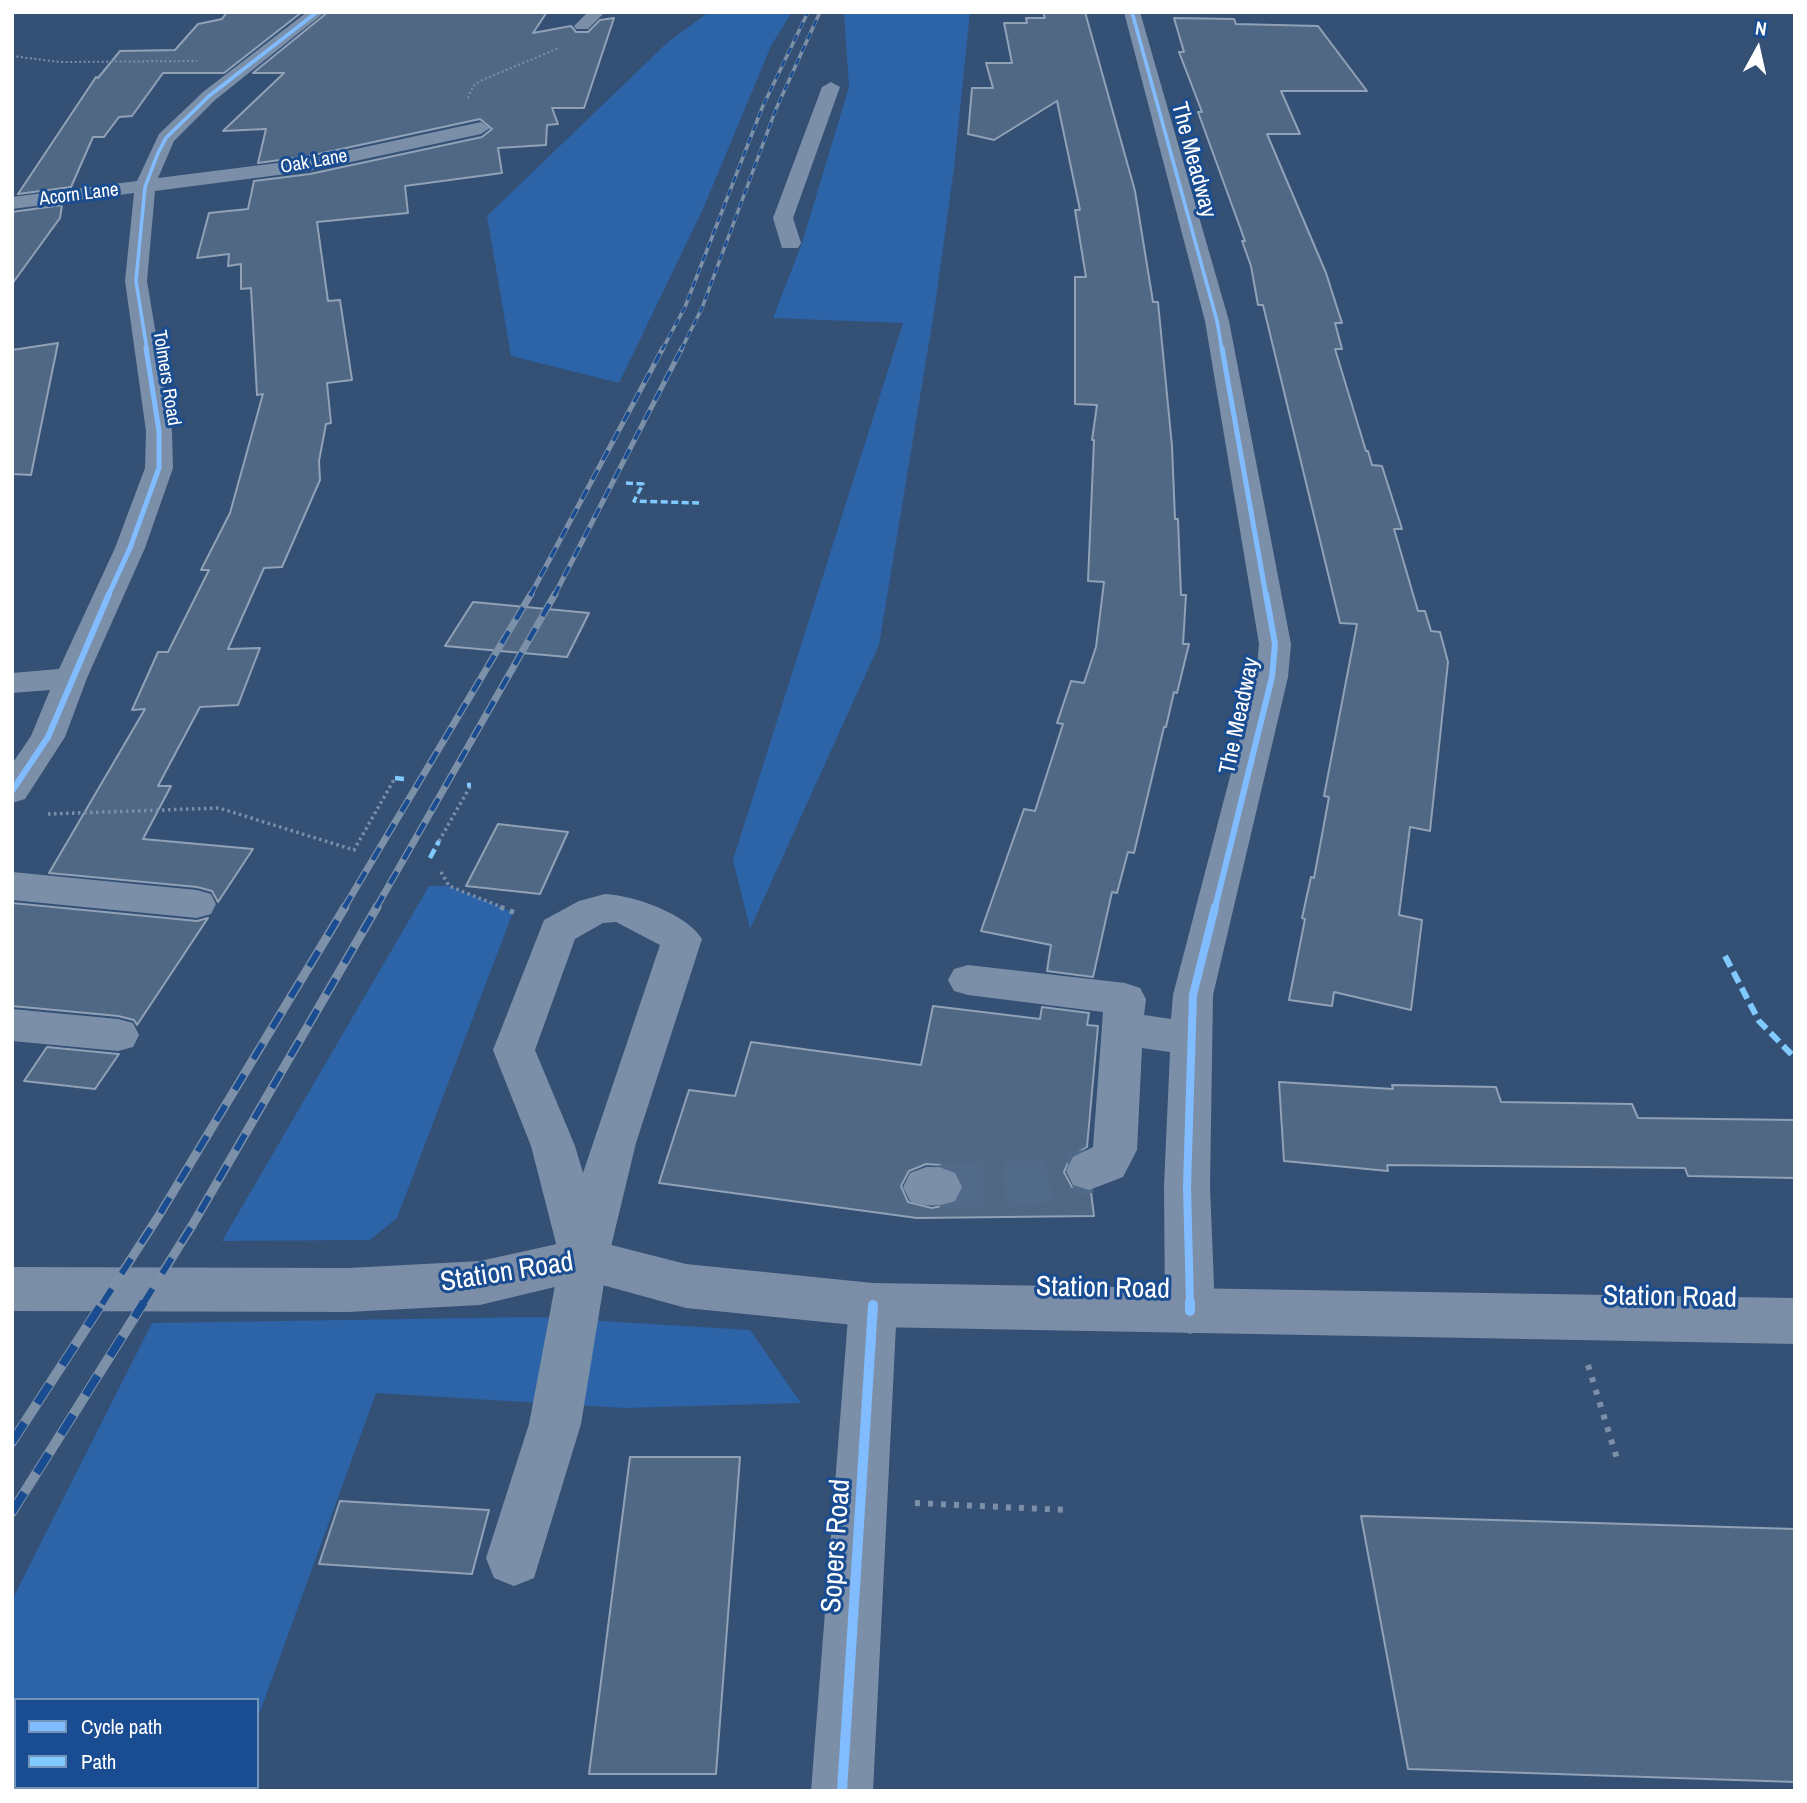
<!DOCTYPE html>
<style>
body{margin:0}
#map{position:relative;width:1807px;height:1803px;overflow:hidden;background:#345075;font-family:"Archivo Narrow",sans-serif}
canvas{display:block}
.frame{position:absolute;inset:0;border:14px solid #fff;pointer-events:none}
.legend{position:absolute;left:14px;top:1698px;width:245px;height:91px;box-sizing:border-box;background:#194c90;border:2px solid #7594bc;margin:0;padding:9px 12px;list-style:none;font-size:21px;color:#fff}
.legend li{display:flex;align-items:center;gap:14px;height:35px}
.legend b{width:35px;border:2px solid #7594bc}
.north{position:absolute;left:1723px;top:14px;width:70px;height:70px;-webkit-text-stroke:5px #194c90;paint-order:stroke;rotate:8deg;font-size:19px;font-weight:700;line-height:28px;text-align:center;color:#fff}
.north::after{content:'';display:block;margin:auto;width:24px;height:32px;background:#fff;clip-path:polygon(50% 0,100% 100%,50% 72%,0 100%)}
</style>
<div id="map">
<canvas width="1807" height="1803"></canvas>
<div class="frame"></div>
<ul class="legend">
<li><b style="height:9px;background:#80bcff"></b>Cycle path</li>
<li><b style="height:9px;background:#80caff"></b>Path</li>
</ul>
<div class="north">N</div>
</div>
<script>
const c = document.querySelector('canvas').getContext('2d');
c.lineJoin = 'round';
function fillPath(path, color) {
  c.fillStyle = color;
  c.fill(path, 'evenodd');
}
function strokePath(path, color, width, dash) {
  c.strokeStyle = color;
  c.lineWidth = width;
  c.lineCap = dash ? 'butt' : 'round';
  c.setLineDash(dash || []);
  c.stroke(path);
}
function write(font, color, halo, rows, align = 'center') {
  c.font = font + ' "Archivo Narrow",sans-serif';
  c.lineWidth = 6;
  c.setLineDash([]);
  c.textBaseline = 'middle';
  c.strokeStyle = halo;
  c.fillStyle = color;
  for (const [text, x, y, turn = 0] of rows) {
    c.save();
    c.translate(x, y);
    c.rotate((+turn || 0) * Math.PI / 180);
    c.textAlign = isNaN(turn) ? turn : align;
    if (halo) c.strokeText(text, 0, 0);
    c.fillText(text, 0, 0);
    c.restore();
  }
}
fillPath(new Path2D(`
 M 709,12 L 792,12 L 771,46 L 703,209 L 619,383 L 511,356 L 487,216 L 668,42 Z
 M 844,12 L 970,12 L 954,168 L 935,306 L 879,645 L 750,929 L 733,860 L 903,323 L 773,318 L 802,243 L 849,87 Z
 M 429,886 L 449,886 L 513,912 L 397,1218 L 370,1240 L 222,1241 Z
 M 537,1317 L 750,1330 L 801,1403 L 625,1408 L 376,1393 L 257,1720 L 257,1700 L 16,1700 L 16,1787 L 233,1787 L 231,1791 L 12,1791 L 12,1600 L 152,1323 Z`), '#2d63a7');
const building = new Path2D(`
 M 227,12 L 302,12 L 224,73 L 163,73 L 132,116 L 119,117 L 104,137 L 93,137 L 71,187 L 18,194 L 96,77 L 98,78 L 120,51 L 175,50 L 198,24 L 222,19 Z
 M 328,12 L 547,12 L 533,33 L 571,26 L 576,32 L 588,32 L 600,20 L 614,18 L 584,108 L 552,108 L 558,124 L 547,125 L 546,145 L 498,148 L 502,173 L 405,186 L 408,213 L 317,222 L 328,301 L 340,300 L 352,380 L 327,383 L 331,423 L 326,424 L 319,461 L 320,480 L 282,567 L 264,568 L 228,649 L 260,648 L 238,705 L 200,707 L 158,786 L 171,786 L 143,839 L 253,849 L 218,902 L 212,891 L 197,887 L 49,873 L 145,709 L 132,710 L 158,652 L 168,652 L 209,570 L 201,570 L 230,513 L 263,394 L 257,395 L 251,288 L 241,289 L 241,264 L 228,266 L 229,254 L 197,258 L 209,213 L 248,209 L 254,181 L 310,174 L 482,137 L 492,129 L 480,119 L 309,156 L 258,163 L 266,129 L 223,131 L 284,73 L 253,73 Z
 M 1043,12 L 1085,12 L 1135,191 L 1153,302 L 1158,302 L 1172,446 L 1175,519 L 1178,519 L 1181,595 L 1186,595 L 1183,644 L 1189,644 L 1177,693 L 1174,692 L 1166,727 L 1164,727 L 1134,853 L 1128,852 L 1117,893 L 1112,892 L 1093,977 L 1047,971 L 1051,945 L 981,931 L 1024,809 L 1035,811 L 1063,724 L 1057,723 L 1071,681 L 1084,683 L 1096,647 L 1104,582 L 1088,581 L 1094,440 L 1092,440 L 1097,405 L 1075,404 L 1075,277 L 1086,277 L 1075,210 L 1080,210 L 1057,101 L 994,140 L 968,134 L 972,88 L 993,88 L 986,63 L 1012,63 L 1004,23 L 1027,23 L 1026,18 L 1045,18 Z
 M 1174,18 L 1234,19 L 1236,24 L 1318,26 L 1367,91 L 1281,91 L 1300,134 L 1267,134 L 1326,273 L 1342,323 L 1335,323 L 1342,349 L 1335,349 L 1366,451 L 1368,451 L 1372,465 L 1382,466 L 1402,529 L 1394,529 L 1418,611 L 1425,611 L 1431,631 L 1440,632 L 1448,662 L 1430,831 L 1410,827 L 1399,915 L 1422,920 L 1411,1010 L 1334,992 L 1332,1006 L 1289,1000 L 1305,919 L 1302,918 L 1311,877 L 1314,878 L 1329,797 L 1324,796 L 1357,624 L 1340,623 L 1263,305 L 1258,305 L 1251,266 L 1242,241 L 1245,241 L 1198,112 L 1202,112 L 1179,52 L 1184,52 Z
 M 62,205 L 60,218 L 12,284 L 12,212 Z
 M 58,343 L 31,475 L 12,474 L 12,350 Z
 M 473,602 L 589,613 L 567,657 L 445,646 Z
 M 498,824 L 568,832 L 540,894 L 466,886 Z
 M 12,903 L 197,921 L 208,918 L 137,1025 L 134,1020 L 118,1016 L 12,1006 Z
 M 933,1006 L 1040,1019 L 1042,1007 L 1089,1013 L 1087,1025 L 1098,1026 L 1087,1147 L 1071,1156 L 1064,1172 L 1072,1187 L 1091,1192 L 1094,1216 L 917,1218 L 659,1183 L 689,1090 L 735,1096 L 751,1042 L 921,1065 ZM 926,1164 L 940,1165 L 957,1172 L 964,1188 L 956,1203 L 932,1208 L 908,1202 L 901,1186 L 909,1171 Z
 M 47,1047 L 118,1054 L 119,1054 L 95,1089 L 24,1081 Z
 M 1279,1082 L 1393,1089 L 1392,1085 L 1496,1087 L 1501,1102 L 1632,1104 L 1638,1118 L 1795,1120 L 1795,1178 L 1688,1176 L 1685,1168 L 1387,1165 L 1388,1171 L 1284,1161 Z
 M 630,1457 L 740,1457 L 716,1774 L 589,1774 Z
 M 340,1501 L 489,1510 L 472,1574 L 319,1564 Z
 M 1361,1516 L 1795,1529 L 1795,1782 L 1408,1769 Z`);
fillPath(building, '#516885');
strokePath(building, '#91a1b6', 2);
strokePath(new Path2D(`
 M 939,1187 L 1033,1183 L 1089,1171`), '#526a8a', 44, [44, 22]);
strokePath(new Path2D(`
 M 12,56 L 60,62 L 197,61
 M 468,98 L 473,86 L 480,81 L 559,48`), '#7b90a8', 2, [2, 2.5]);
strokePath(new Path2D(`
 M 48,814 L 219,808 L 354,850 L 395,778
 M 439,841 L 471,785
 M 441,872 L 449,886 L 504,908`), '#7b90a8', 3.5, [2.5, 3.5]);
strokePath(new Path2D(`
 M 500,907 L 518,914`), '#7b90a8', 5, [4.5, 6]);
strokePath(new Path2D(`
 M 1588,1365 L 1618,1462
 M 915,1503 L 1067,1510`), '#7b90a8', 6, [5, 8]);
fillPath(new Path2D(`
 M 307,12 L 325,12 L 215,100 L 174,141 L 158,178 L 309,159 L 481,122 L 490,128 L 481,134 L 309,171 L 155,191 L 147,281 L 172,431 L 173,468 L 145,548 L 87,678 L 65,737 L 25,799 L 12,803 L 12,764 L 31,736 L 50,690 L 12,693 L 12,673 L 59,669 L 115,548 L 145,468 L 146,431 L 125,281 L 134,193 L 12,209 L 12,197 L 137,181 L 159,134 L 203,92 Z
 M 588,12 L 605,12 L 588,29 L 576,29 L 574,26 Z
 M 1124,12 L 1140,12 L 1229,321 L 1291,644 L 1288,677 L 1213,995 L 1210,1186 L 1215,1311 L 1207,1327 L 1190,1334 L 1173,1327 L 1165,1311 L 1164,1186 L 1170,1052 L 1142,1048 L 1137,1150 L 1123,1177 L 1089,1190 L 1073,1185 L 1066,1171 L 1073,1157 L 1093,1147 L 1103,1012 L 968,995 L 954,991 L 948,980 L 954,969 L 968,965 L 1125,983 L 1140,988 L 1146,999 L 1144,1015 L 1171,1019 L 1173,995 L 1256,677 L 1259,644 L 1205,321 Z
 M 831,82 L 840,87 L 793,218 L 801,243 L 798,248 L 782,248 L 773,218 L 822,87 Z
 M 12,872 L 197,890 L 211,894 L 216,904 L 211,914 L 197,918 L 12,900 Z
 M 605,894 C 633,895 687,914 702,939 L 636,1143 L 608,1259 L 581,1424 L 534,1578 L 514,1586 L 494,1578 L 486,1558 L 529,1424 L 560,1259 L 531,1146 L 493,1050 L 544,920 L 579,901 ZM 616,922 L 660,945 L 583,1173 L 575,1146 L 535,1050 L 575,939 L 603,923 Z
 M 12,1009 L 118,1019 L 133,1023 L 139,1035 L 133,1047 L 118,1051 L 12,1041 Z
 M 926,1167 L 939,1167 L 955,1173 L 962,1187 L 955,1201 C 938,1207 927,1207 910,1201 L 903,1187 L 910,1173 Z
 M 873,1283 L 890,1289 L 897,1305 L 873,1791 L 811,1791 L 849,1305 L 856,1289 Z`), '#7b90a8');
fillPath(new Path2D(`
 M 584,1238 L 686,1264 L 873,1283 L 1795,1298 L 1795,1344 L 873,1327 L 686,1308 L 584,1280 L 480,1305 L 348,1312 L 12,1311 L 12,1267 L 348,1268 L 480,1261 Z`), '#7b8da7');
const railFar4 = new Path2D(`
 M 662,350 L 685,307 L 762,108 L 808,12
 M 681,350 L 702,308 L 776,109 L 820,12`);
const railFar3 = new Path2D(`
 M 530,596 L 663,348
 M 554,596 L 682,348`);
const railFar2 = new Path2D(`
 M 344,908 L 531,594
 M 376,908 L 555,594`);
const railFar1 = new Path2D(`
 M 102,1304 L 158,1217 L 345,907
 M 143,1304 L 193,1224 L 377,907`);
const rail = new Path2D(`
 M 12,1442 L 103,1302
 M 12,1512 L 144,1302`);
strokePath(railFar4, '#7c90a7', 3.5);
strokePath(railFar3, '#7c90a7', 5);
strokePath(railFar2, '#7c90a7', 7);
strokePath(railFar1, '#7c90a7', 9);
strokePath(rail, '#7c90a7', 10);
strokePath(railFar4, '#194c90', 2.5, [7]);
strokePath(railFar3, '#194c90', 3.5, [11]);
strokePath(railFar2, '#194c90', 4.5, [14]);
strokePath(railFar1, '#194c90', 6, [18]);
strokePath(rail, '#194c90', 8, [23]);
strokePath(new Path2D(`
 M 626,483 L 643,484 L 634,501 L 699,503`), '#80caff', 3.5, [7, 3.5]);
strokePath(new Path2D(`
 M 395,778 L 404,779
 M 467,785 L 471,785
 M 430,858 L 439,841`), '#80caff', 4.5, [10, 4.5]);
strokePath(new Path2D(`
 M 1725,956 L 1759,1021 L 1795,1058`), '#80caff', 6, [12, 6]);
strokePath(new Path2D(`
 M 1132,12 L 1217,321 L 1222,350
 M 147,350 L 136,281 L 145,187 L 158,153 L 166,138 L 209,96 L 317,12`), '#80bcff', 3.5);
strokePath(new Path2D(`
 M 1222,348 L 1266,596
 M 108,596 L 130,548 L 159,468 L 159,431 L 146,348`), '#80bcff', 5);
strokePath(new Path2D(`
 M 12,791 L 48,737 L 109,594
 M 1215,908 L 1272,677 L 1275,644 L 1266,594`), '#80bcff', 6);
strokePath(new Path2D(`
 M 1190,1304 L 1187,1186 L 1193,995 L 1215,907`), '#80bcff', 8);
strokePath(new Path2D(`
 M 1190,1302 L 1190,1311
 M 842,1791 L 873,1305`), '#80bcff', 10);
write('19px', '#fff', '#194c90', [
 ["Oak Lane",314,162,-10],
 ["Acorn Lane",79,195,-7],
 ["Tolmers Road",166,378,81]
]);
write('23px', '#fff', '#194c90', [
 ["The Meadway",1193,160,75],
 ["The Meadway",1240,716,-78]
]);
write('28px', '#fff', '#194c90', [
 ["Station Road",507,1273,-9],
 ["Station Road",1103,1289,1],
 ["Station Road",1670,1298,1],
 ["Sopers Road",837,1546,-86]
]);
</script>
